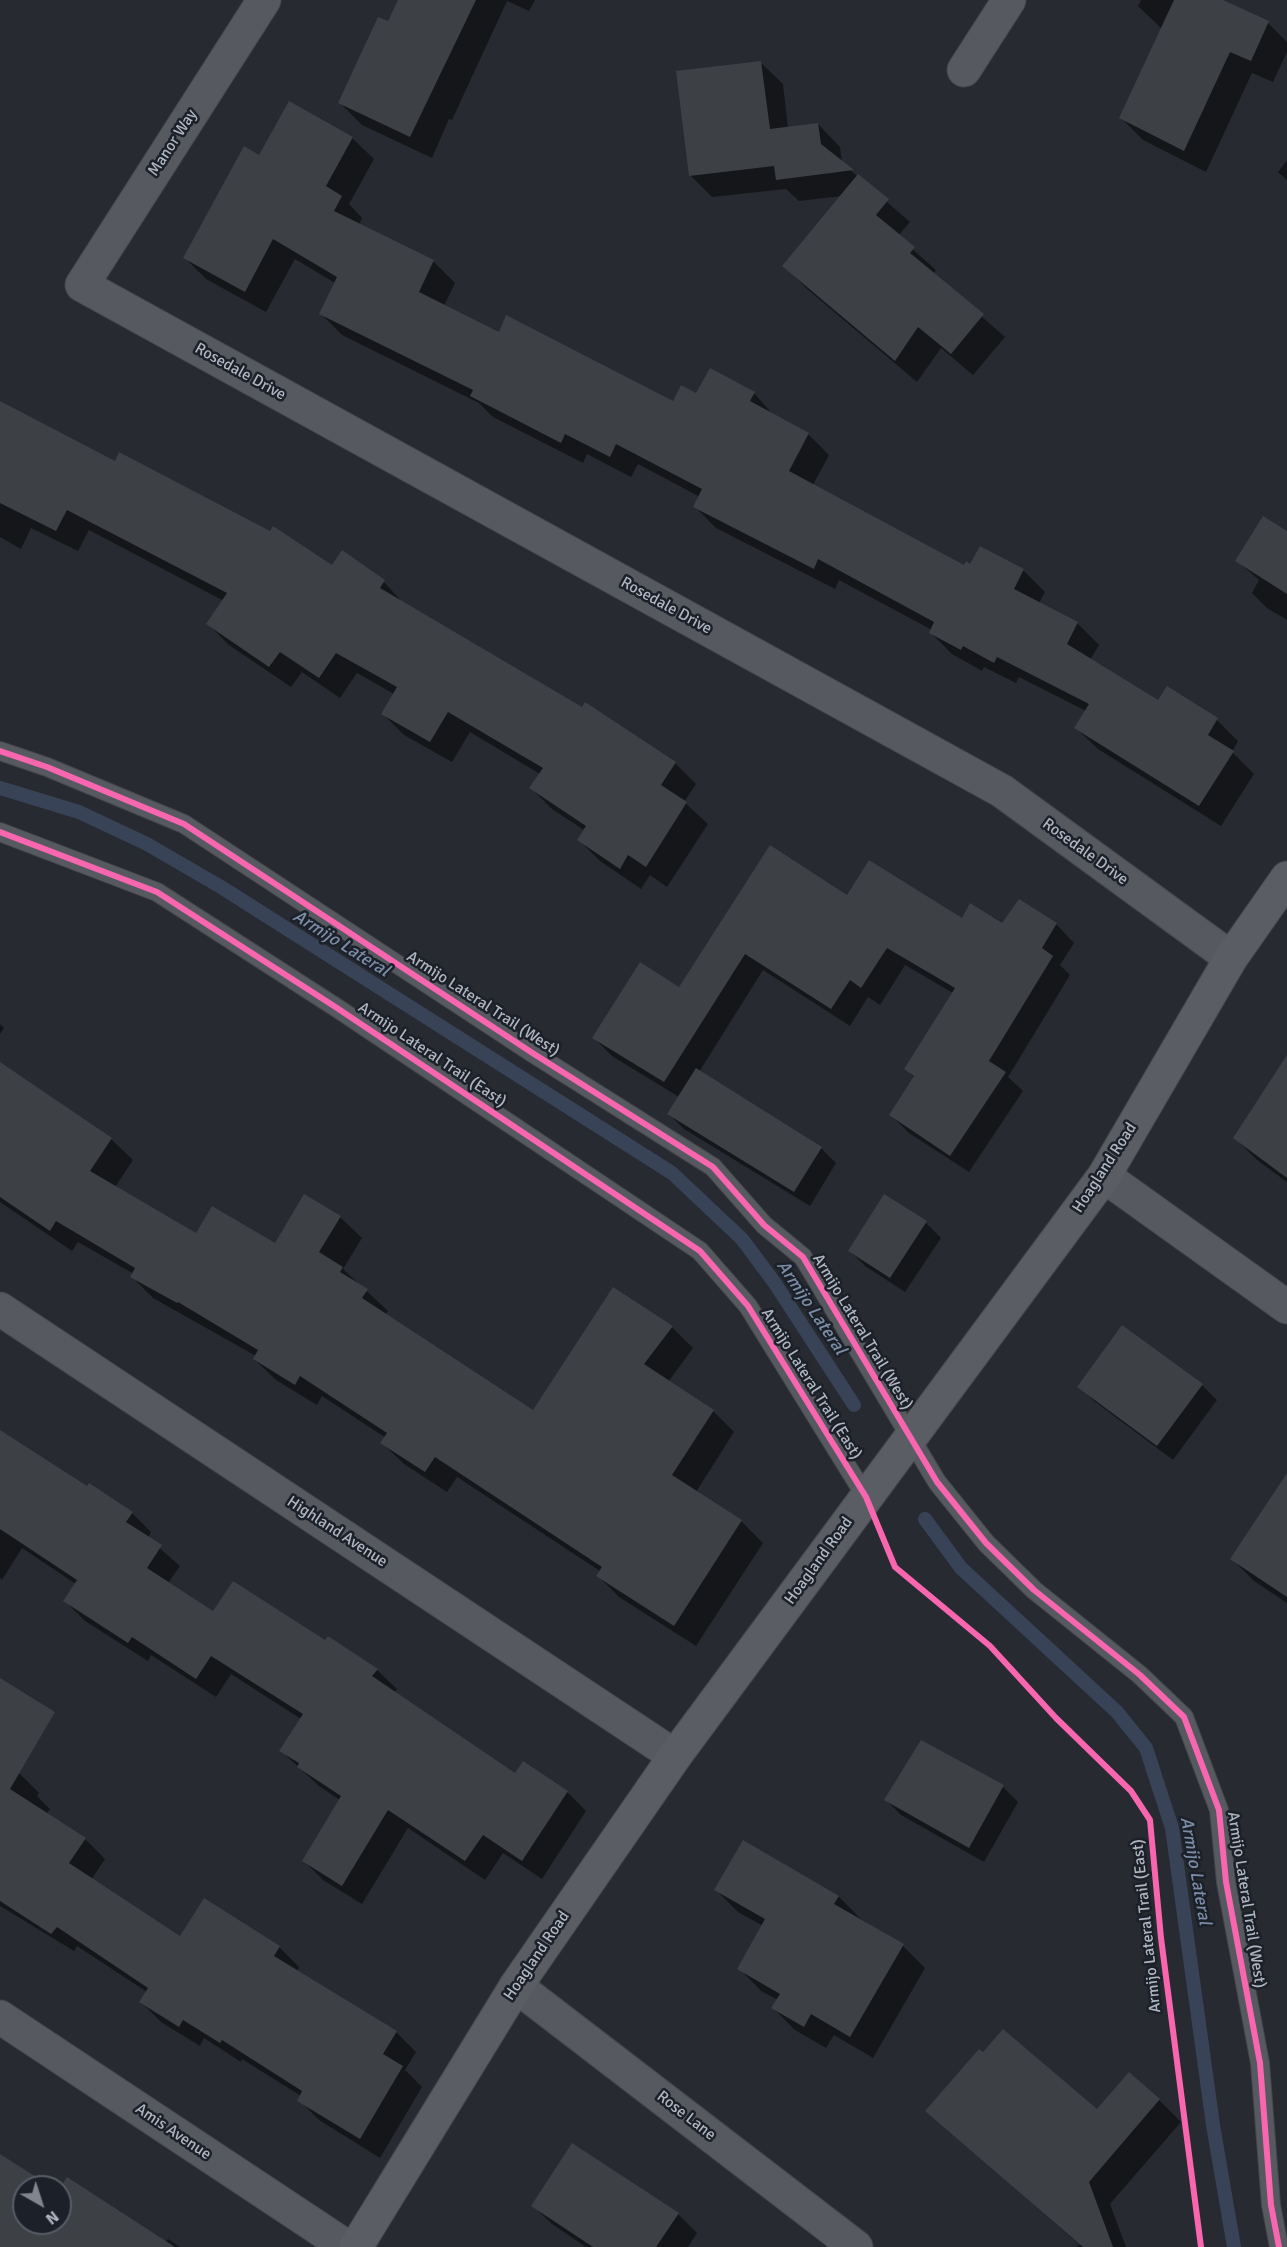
<!DOCTYPE html>
<style>
body{margin:0}
#map{position:relative;width:1287px;height:2247px;overflow:hidden;background:#272a30;font-family:Signika,sans-serif}
canvas{display:block}
.north{position:absolute;left:12px;top:2175px;width:60px;height:60px;box-sizing:border-box;background:#1b2029;border:2px solid #575c66;border-radius:50%;rotate:141deg;font-size:16px;font-weight:700;line-height:24px;text-align:center;color:#b0b6c1}
.north::after{content:'';display:block;margin:auto;width:21px;height:27px;background:#80858e;clip-path:polygon(50% 0,100% 100%,50% 72%,0 100%)}
</style>
<div id="map">
<canvas width="1287" height="2247"></canvas>
<div class="north">N</div>
</div>
<script>
const c = document.querySelector('canvas').getContext('2d');
c.lineJoin = 'round';
function fillPath(path, color) {
  c.fillStyle = color;
  c.fill(path, 'evenodd');
}
function strokePath(path, color, width, dash) {
  c.strokeStyle = color;
  c.lineWidth = width;
  c.lineCap = dash ? 'butt' : 'round';
  c.setLineDash(dash || []);
  c.stroke(path);
}
function write(font, color, halo, rows, align = 'center') {
  c.font = font + ' Signika,sans-serif';
  c.lineWidth = 5;
  c.setLineDash([]);
  c.textBaseline = 'middle';
  c.strokeStyle = halo;
  c.fillStyle = color;
  for (const [text, x, y, turn = 0] of rows) {
    c.save();
    c.translate(x, y);
    c.rotate((+turn || 0) * Math.PI / 180);
    c.textAlign = isNaN(turn) ? turn : align;
    if (halo) c.strokeText(text, 0, 0);
    c.fillText(text, 0, 0);
    c.restore();
  }
}
fillPath(new Path2D(`
 M 399,0 L 535,0 L 529,11 L 507,1 L 452,120 L 449,119 L 432,158 L 362,125 L 340,103 L 389,23 Z
 M 1141,0 L 1220,0 L 1268,23 L 1287,42 L 1287,52 L 1273,82 L 1252,73 L 1206,172 L 1143,140 L 1121,118 L 1162,29 L 1138,6 Z
 M 760,62 L 783,84 L 788,128 L 818,124 L 840,147 L 842,163 L 910,222 L 898,236 L 936,270 L 933,274 L 1005,337 L 973,375 L 941,348 L 917,382 L 806,288 L 784,266 L 842,196 L 799,201 L 786,189 L 712,197 L 690,175 Z
 M 352,138 L 374,159 L 349,204 L 362,218 L 359,225 L 433,261 L 455,283 L 444,306 L 500,334 L 674,403 L 697,395 L 754,393 L 774,416 L 808,434 L 829,455 L 813,485 L 965,567 L 971,566 L 980,548 L 1023,570 L 1045,592 L 1039,603 L 1077,623 L 1099,645 L 1090,660 L 1159,703 L 1217,720 L 1238,741 L 1232,752 L 1254,774 L 1221,826 L 1098,749 L 1076,728 L 1086,711 L 1019,677 L 1016,683 L 984,667 L 982,671 L 952,654 L 931,633 L 932,630 L 839,580 L 835,589 L 716,528 L 695,507 L 700,497 L 638,464 L 631,477 L 587,454 L 583,463 L 493,417 L 479,403 L 342,335 L 321,314 L 335,283 L 295,259 L 266,312 L 206,279 L 184,257 L 260,157 Z
 M 1287,160 L 1287,180 L 1278,172 Z
 M 0,403 L 115,463 L 333,567 L 342,552 L 384,582 L 404,604 L 675,763 L 696,784 L 684,802 L 708,824 L 667,887 L 650,875 L 641,889 L 600,861 L 579,840 L 584,830 L 552,809 L 531,788 L 540,774 L 470,732 L 452,762 L 404,735 L 383,714 L 394,694 L 357,673 L 340,698 L 302,672 L 291,687 L 229,645 L 208,624 L 224,601 L 89,530 L 78,551 L 31,528 L 21,549 L 0,537 Z
 M 1287,533 L 1287,620 L 1267,608 L 1252,593 L 1259,580 L 1237,561 Z
 M 847,897 L 962,920 L 1002,925 L 1020,901 L 1057,925 L 1074,943 L 1060,965 L 1070,975 L 1008,1077 L 1023,1091 L 969,1172 L 909,1133 L 891,1115 L 915,1078 L 906,1069 L 953,993 L 905,965 L 880,1005 L 868,997 L 850,1026 L 763,970 L 699,1072 L 821,1148 L 836,1163 L 810,1206 L 684,1129 L 669,1114 L 679,1097 L 612,1056 L 594,1038 Z
 M 0,1024 L 4,1028 L 0,1034 Z
 M 0,1063 L 111,1139 L 133,1160 L 115,1187 L 197,1235 L 275,1245 L 340,1217 L 362,1238 L 343,1269 L 388,1311 L 385,1315 L 533,1413 L 614,1289 L 672,1327 L 693,1348 L 668,1382 L 713,1411 L 734,1432 L 696,1492 L 741,1521 L 763,1543 L 696,1646 L 619,1597 L 598,1576 L 600,1571 L 457,1477 L 447,1492 L 404,1464 L 382,1443 L 386,1438 L 322,1396 L 317,1405 L 276,1380 L 254,1359 L 256,1356 L 153,1298 L 132,1277 L 134,1274 L 78,1242 L 72,1251 L 0,1202 Z
 M 1287,1086 L 1287,1182 L 1257,1160 L 1235,1138 Z
 M 926,1223 L 941,1238 L 905,1292 L 865,1266 L 850,1251 Z
 M 1202,1385 L 1217,1400 L 1173,1460 L 1094,1401 L 1079,1386 Z
 M 0,1443 L 132,1513 L 151,1532 L 148,1538 L 180,1566 L 168,1583 L 214,1613 L 326,1642 L 329,1638 L 377,1670 L 397,1689 L 394,1693 L 515,1776 L 567,1792 L 586,1811 L 542,1879 L 503,1853 L 485,1880 L 408,1828 L 362,1904 L 323,1880 L 304,1861 L 340,1800 L 319,1786 L 281,1751 L 301,1719 L 231,1674 L 216,1697 L 151,1655 L 148,1661 L 85,1621 L 65,1601 L 76,1584 L 22,1548 L 2,1580 L 0,1578 Z
 M 1287,1476 L 1287,1603 L 1254,1581 L 1232,1559 Z
 M 0,1762 L 19,1773 L 39,1793 L 37,1796 L 50,1809 L 46,1814 L 85,1839 L 105,1859 L 91,1880 L 180,1938 L 204,1901 L 279,1947 L 299,1967 L 297,1971 L 396,2032 L 416,2052 L 405,2070 L 422,2087 L 380,2158 L 319,2120 L 299,2100 L 301,2096 L 242,2059 L 241,2062 L 204,2038 L 200,2046 L 161,2022 L 141,2002 L 147,1992 L 77,1946 L 74,1951 L 0,1906 Z
 M 1003,1787 L 1018,1802 L 984,1862 L 901,1815 L 886,1800 Z
 M 743,1842 L 839,1897 L 861,1919 L 903,1946 L 925,1968 L 873,2058 L 834,2035 L 826,2048 L 795,2030 L 773,2008 L 778,2000 L 761,1991 L 739,1968 L 763,1926 L 738,1912 L 716,1890 Z
 M 1159,2100 L 1181,2122 L 1110,2204 L 1126,2247 L 1074,2247 L 1080,2245 L 927,2111 L 1097,2111 Z
 M 0,2155 L 49,2187 L 24,2187 L 24,2223 L 60,2223 L 60,2191 L 165,2243 L 168,2239 L 180,2247 L 0,2247 Z
 M 533,2206 L 678,2214 L 697,2233 L 688,2247 L 586,2247 L 552,2224 Z`), '#0007');
strokePath(new Path2D(`
 M 0,788 L 79,812 L 147,844 L 221,887 L 672,1173 L 742,1239 L 774,1282 L 854,1405
 M 925,1519 L 961,1568 L 1117,1712 L 1146,1748 L 1172,1828 L 1213,2125 L 1234,2247`), '#384357', 14);
fillPath(new Path2D(`
 M 398,0 L 476,0 L 410,137 L 338,103 L 378,17 L 388,21 Z
 M 1174,0 L 1223,0 L 1269,21 L 1251,61 L 1230,52 L 1184,151 L 1119,118 Z
 M 761,61 L 770,129 L 818,123 L 821,144 L 854,170 L 776,180 L 774,166 L 689,176 L 676,71 Z
 M 289,101 L 353,137 L 326,186 L 342,196 L 334,211 L 434,260 L 419,292 L 499,332 L 506,315 L 673,401 L 681,385 L 696,393 L 710,368 L 755,392 L 750,401 L 809,433 L 789,471 L 964,565 L 966,561 L 970,564 L 980,546 L 1024,569 L 1014,589 L 1078,622 L 1067,644 L 1158,700 L 1167,686 L 1218,718 L 1208,735 L 1234,751 L 1199,806 L 1074,728 L 1089,704 L 997,657 L 994,663 L 963,646 L 961,650 L 929,633 L 934,622 L 818,559 L 814,569 L 693,507 L 702,489 L 616,444 L 610,457 L 565,434 L 561,443 L 470,396 L 473,390 L 319,314 L 337,277 L 273,239 L 245,292 L 183,258 L 244,146 L 259,155 Z
 M 858,174 L 889,199 L 876,215 L 915,247 L 910,253 L 984,314 L 951,354 L 918,327 L 895,361 L 782,266 Z
 M 0,401 L 115,461 L 119,452 L 270,531 L 273,526 L 332,565 L 342,550 L 385,580 L 380,588 L 582,707 L 585,702 L 676,762 L 661,785 L 687,802 L 646,867 L 628,855 L 620,869 L 577,840 L 586,826 L 529,788 L 543,768 L 448,712 L 430,742 L 381,714 L 397,687 L 336,653 L 319,678 L 280,652 L 269,667 L 206,624 L 227,593 L 67,510 L 56,531 L 0,503 Z
 M 1263,516 L 1287,531 L 1287,594 L 1235,561 Z
 M 770,845 L 847,895 L 869,860 L 962,918 L 970,903 L 1002,923 L 1019,899 L 1057,923 L 1042,948 L 1053,956 L 989,1061 L 1006,1072 L 950,1156 L 889,1115 L 914,1076 L 904,1069 L 955,988 L 887,948 L 861,988 L 850,980 L 831,1009 L 745,954 L 664,1082 L 592,1038 L 640,962 L 679,987 Z
 M 1287,1055 L 1287,1178 L 1233,1138 Z
 M 0,1062 L 112,1138 L 90,1171 L 196,1233 L 212,1206 L 275,1243 L 304,1194 L 341,1216 L 319,1252 L 343,1267 L 340,1272 L 368,1289 L 362,1298 L 533,1410 L 613,1287 L 673,1326 L 644,1364 L 714,1410 L 672,1475 L 742,1520 L 674,1626 L 596,1576 L 602,1567 L 435,1457 L 425,1472 L 380,1443 L 387,1433 L 300,1376 L 295,1385 L 253,1359 L 258,1350 L 178,1302 L 177,1303 L 130,1277 L 135,1268 L 56,1221 L 50,1231 L 0,1197 Z
 M 696,1068 L 822,1147 L 794,1192 L 667,1114 Z
 M 884,1194 L 927,1221 L 890,1278 L 848,1251 Z
 M 1122,1325 L 1203,1384 L 1157,1446 L 1077,1387 Z
 M 0,1430 L 87,1486 L 89,1483 L 133,1512 L 126,1522 L 162,1545 L 147,1568 L 213,1611 L 233,1581 L 325,1640 L 328,1636 L 378,1669 L 372,1676 L 515,1773 L 523,1761 L 568,1791 L 522,1861 L 483,1835 L 465,1861 L 388,1810 L 342,1886 L 302,1861 L 341,1796 L 297,1767 L 299,1763 L 279,1751 L 303,1714 L 211,1656 L 196,1679 L 132,1637 L 128,1643 L 63,1601 L 77,1580 L 0,1529 Z
 M 1287,1473 L 1287,1597 L 1230,1559 Z
 M 0,1678 L 55,1712 L 10,1789 L 86,1838 L 69,1863 L 180,1936 L 204,1898 L 280,1946 L 274,1956 L 397,2031 L 383,2054 L 403,2066 L 360,2139 L 297,2101 L 302,2091 L 222,2040 L 220,2043 L 183,2020 L 179,2027 L 139,2002 L 148,1988 L 57,1927 L 51,1934 L 0,1901 Z
 M 921,1740 L 1004,1785 L 969,1848 L 884,1800 Z
 M 743,1840 L 839,1896 L 834,1904 L 904,1944 L 850,2037 L 811,2014 L 804,2027 L 771,2008 L 780,1994 L 737,1969 L 765,1919 L 714,1890 Z
 M 1003,2029 L 1097,2109 L 1129,2072 L 1160,2099 L 1089,2182 L 1113,2247 L 1083,2247 L 925,2111 L 979,2049 L 983,2052 Z
 M 572,2143 L 679,2213 L 656,2247 L 593,2247 L 531,2206 Z
 M 0,2154 L 52,2187 L 24,2187 L 24,2223 L 60,2223 L 60,2188 L 67,2177 L 175,2247 L 0,2247 Z`), '#3d4045');
const lane = new Path2D(`
 M 0,751 L 47,767 L 184,824 L 534,1054 L 713,1167 L 764,1225 L 803,1257 L 937,1482 L 986,1543 L 1034,1590 L 1140,1675 L 1184,1717 L 1219,1810 L 1226,1882 L 1260,2063 L 1271,2205 L 1279,2247
 M 0,832 L 157,892 L 337,1008 L 700,1251 L 748,1306 L 866,1497`);
const street = new Path2D(`
 M 264,0 L 82,285 L 1002,791 L 1231,958
 M 964,70 L 1009,0
 M 1104,1176 L 1287,1307
 M 0,1309 L 675,1756
 M 516,1986 L 856,2247
 M 0,2017 L 347,2247`);
const secondary = new Path2D(`
 M 356,2247 L 516,1986 L 675,1756 L 1104,1176 L 1231,958 L 1287,878`);
strokePath(lane, '#44464b', 20);
strokePath(street, '#44464b', 35);
strokePath(secondary, '#44464b', 35);
strokePath(lane, '#56595f', 18);
strokePath(street, '#56595f', 33);
strokePath(secondary, '#5a5d63', 33);
strokePath(new Path2D(`
 M 0,751 L 47,767 L 184,824 L 534,1054 L 713,1167 L 764,1225 L 803,1257 L 937,1482 L 986,1543 L 1034,1590 L 1140,1675 L 1184,1717 L 1219,1810 L 1226,1882 L 1260,2063 L 1271,2205 L 1279,2247
 M 0,832 L 157,892 L 337,1008 L 700,1251 L 748,1306 L 866,1497 L 895,1567 L 990,1646 L 1056,1718 L 1131,1791 L 1150,1820 L 1161,1938 L 1201,2247`), '#f766af', 6);
write('16px', '#b0b6c1', '#1b2029', [
 ["Manor Way",173,143,-57],
 ["Rosedale Drive",240,372,29],
 ["Rosedale Drive",666,606,29],
 ["Rosedale Drive",1085,852,36],
 ["Armijo Lateral Trail (West)",483,1004,33],
 ["Armijo Lateral Trail (East)",432,1055,34],
 ["Hoagland Road",1105,1168,-57],
 ["Armijo Lateral Trail (West)",862,1332,59],
 ["Armijo Lateral Trail (East)",811,1384,58],
 ["Highland Avenue",337,1532,33],
 ["Hoagland Road",819,1561,-54],
 ["Armijo Lateral Trail (West)",1246,1900,81],
 ["Armijo Lateral Trail (East)",1147,1926,-96],
 ["Hoagland Road",537,1956,-56],
 ["Rose Lane",686,2116,38],
 ["Amis Avenue",173,2132,34]
]);
write('italic 18px', '#7c8ca6', '#1b2029', [
 ["Armijo Lateral",341,944,32],
 ["Armijo Lateral",811,1308,56],
 ["Armijo Lateral",1195,1871,80]
]);
</script>
